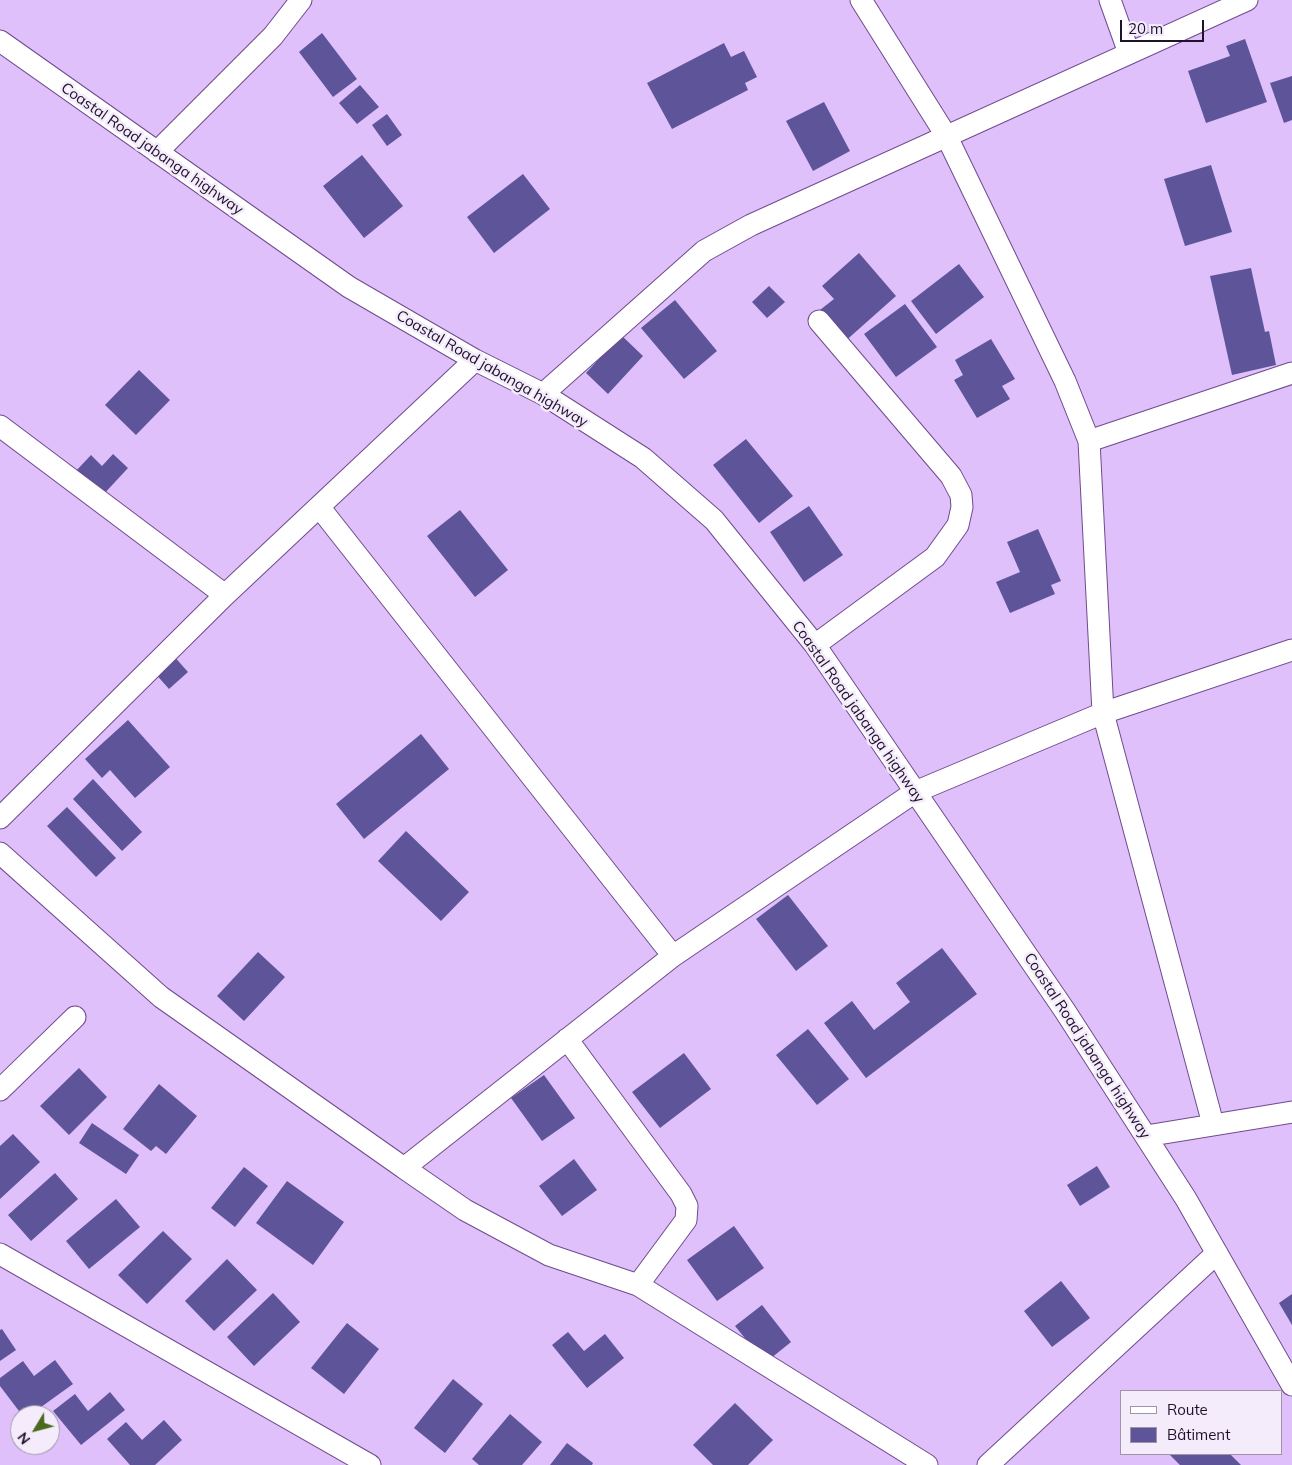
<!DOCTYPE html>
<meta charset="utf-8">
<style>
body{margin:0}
#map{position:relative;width:1292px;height:1465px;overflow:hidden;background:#dfc0fb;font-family:Mulish,sans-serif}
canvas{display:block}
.legend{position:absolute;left:1120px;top:1390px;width:162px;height:65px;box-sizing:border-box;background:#f4ecfb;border:1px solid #9f94a8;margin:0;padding:6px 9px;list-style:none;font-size:15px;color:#20112c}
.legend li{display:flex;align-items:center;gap:10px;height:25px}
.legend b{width:25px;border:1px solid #9f94a8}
.north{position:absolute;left:10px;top:1405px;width:50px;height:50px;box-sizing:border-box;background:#f4ecfb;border:1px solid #9f94a8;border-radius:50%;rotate:233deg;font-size:14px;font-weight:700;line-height:20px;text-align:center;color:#20112c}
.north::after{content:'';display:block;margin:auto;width:18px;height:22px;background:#4b691d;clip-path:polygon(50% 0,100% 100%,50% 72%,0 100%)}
.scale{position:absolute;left:1120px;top:20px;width:84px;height:22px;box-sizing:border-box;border:2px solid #20112c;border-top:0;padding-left:6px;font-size:15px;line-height:18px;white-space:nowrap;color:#20112c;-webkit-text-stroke:4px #f4ecfb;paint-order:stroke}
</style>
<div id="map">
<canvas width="1292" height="1465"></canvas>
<ul class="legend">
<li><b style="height:6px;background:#fff"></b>Route</li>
<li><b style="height:14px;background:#5e5499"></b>Bâtiment</li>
</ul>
<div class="north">N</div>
<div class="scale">20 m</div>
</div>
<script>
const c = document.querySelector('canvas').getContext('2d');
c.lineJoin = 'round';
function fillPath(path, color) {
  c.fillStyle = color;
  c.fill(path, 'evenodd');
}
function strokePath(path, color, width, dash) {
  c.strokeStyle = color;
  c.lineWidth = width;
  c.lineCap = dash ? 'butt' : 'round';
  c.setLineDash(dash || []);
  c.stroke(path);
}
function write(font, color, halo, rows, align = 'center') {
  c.font = font + ' Mulish,sans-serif';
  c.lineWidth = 5;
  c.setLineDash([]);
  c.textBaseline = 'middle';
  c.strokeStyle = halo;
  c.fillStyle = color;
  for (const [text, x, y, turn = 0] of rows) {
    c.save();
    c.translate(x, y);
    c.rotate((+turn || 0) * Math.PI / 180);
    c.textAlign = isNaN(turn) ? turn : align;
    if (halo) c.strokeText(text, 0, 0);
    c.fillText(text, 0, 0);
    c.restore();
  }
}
fillPath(new Path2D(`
 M 322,33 L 357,79 L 333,97 L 299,52 Z
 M 1245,39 L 1267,102 L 1206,123 L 1188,71 L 1230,56 L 1226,46 Z
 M 724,43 L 731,57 L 744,51 L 757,77 L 745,83 L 748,90 L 672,129 L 647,83 Z
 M 1292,76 L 1292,120 L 1284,123 L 1270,83 Z
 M 360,85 L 379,107 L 357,124 L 339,103 Z
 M 824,102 L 850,151 L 813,171 L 786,121 Z
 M 387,114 L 402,135 L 387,146 L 372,125 Z
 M 362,155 L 403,206 L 364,238 L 323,186 Z
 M 1211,165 L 1232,232 L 1185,246 L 1164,179 Z
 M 523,174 L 550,209 L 494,253 L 467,217 Z
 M 859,253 L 896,296 L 842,344 L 833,325 L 820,310 L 834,299 L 822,286 Z
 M 959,264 L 984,297 L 936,334 L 911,301 Z
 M 1251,268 L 1265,332 L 1269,331 L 1276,365 L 1232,375 L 1210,276 Z
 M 769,286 L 785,302 L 767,318 L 752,302 Z
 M 675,300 L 717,351 L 684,379 L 641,328 Z
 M 905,304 L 937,347 L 896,377 L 864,334 Z
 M 621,335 L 643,356 L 608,394 L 586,373 Z
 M 991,339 L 1015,379 L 1002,386 L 1010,399 L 977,418 L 954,380 L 963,375 L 955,360 Z
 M 139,370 L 170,400 L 136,435 L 105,405 Z
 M 746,439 L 793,496 L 759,523 L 713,465 Z
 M 113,454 L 128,468 L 102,496 L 75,472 L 91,455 L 102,466 Z
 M 809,506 L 843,555 L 804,582 L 770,532 Z
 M 460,510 L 508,570 L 475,597 L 427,536 Z
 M 1038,529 L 1061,581 L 1051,585 L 1055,594 L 1010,613 L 996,582 L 1020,572 L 1007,542 Z
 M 172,654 L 188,672 L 169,689 L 153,671 Z
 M 128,720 L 170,767 L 135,798 L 110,770 L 102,778 L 85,759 Z
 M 421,734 L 449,769 L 364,839 L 336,804 Z
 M 93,779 L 142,832 L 122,851 L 73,799 Z
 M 67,807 L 116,858 L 96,877 L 47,826 Z
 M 406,831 L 469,892 L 441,921 L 378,861 Z
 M 788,895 L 828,946 L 796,971 L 756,919 Z
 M 942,948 L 977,994 L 866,1078 L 824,1023 L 852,1001 L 874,1030 L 910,1002 L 896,983 Z
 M 258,952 L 285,977 L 244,1021 L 217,996 Z
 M 808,1029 L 849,1079 L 817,1105 L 776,1055 Z
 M 684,1053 L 711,1089 L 660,1128 L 632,1092 Z
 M 79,1068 L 107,1097 L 69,1135 L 40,1106 Z
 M 544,1075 L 575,1118 L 542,1141 L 511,1098 Z
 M 159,1084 L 197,1116 L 166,1154 L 156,1146 L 151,1151 L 123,1129 Z
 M 92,1123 L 139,1155 L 126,1174 L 79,1143 Z
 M 13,1134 L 40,1162 L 0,1199 L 0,1146 Z
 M 574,1159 L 597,1190 L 562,1216 L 539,1186 Z
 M 1097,1166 L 1110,1187 L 1080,1206 L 1067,1185 Z
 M 244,1167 L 268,1186 L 235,1227 L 211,1208 Z
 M 55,1173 L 78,1199 L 31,1241 L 8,1215 Z
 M 287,1181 L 344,1222 L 313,1265 L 256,1223 Z
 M 116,1199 L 140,1227 L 89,1269 L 66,1241 Z
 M 734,1226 L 764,1268 L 717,1301 L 687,1260 Z
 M 163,1231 L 192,1259 L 147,1304 L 118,1275 Z
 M 227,1259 L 257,1290 L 214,1331 L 185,1301 Z
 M 1061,1281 L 1090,1318 L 1052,1347 L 1024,1311 Z
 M 273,1293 L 300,1322 L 254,1366 L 227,1337 Z
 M 1292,1294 L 1292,1325 L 1279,1303 Z
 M 762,1305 L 791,1342 L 765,1363 L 735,1326 Z
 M 347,1323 L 379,1349 L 344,1394 L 311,1368 Z
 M 2,1329 L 16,1350 L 0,1361 L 0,1330 Z
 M 568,1332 L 584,1351 L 605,1334 L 624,1358 L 587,1388 L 552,1345 Z
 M 55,1360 L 73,1384 L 30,1415 L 22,1415 L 0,1386 L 0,1378 L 23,1361 L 34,1376 Z
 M 453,1379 L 483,1404 L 445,1453 L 414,1428 Z
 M 110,1392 L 125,1410 L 81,1445 L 53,1411 L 75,1394 L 88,1411 Z
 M 735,1403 L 773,1440 L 748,1465 L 713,1465 L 693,1445 Z
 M 510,1414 L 542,1442 L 522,1465 L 479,1465 L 472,1459 Z
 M 164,1420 L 182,1440 L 155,1465 L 130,1465 L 107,1439 L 126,1422 L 142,1440 Z
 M 567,1443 L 593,1463 L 592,1465 L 550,1465 Z
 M 1169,1454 L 1230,1454 L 1241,1465 L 1180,1465 Z`), '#5e5499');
const minor = new Path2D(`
 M 861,0 L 947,137 L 1065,381 L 1089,441 L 1103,713 L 1213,1124
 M 1110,0 L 1129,53
 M 0,41 L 349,287 L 475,360 L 543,394 L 643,458 L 714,520 L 815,645 L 1065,1011 L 1186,1199 L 1292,1385
 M 157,152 L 273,36 L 301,0
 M 543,394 L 704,251 L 751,225 L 1247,0
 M 0,426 L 225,595
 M 1089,441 L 1292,373
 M 320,508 L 673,956
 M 815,645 L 935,557 L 958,525 L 962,507 L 961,495 L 951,476 L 819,321
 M 0,818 L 225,595 L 475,360
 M 0,853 L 161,997 L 404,1168 L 673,956 L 915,792 L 1103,713 L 1292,650
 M 567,1039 L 681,1194 L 687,1206 L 686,1220 L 638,1285
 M 0,1090 L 75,1017
 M 1146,1136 L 1292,1112
 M 404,1168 L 465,1210 L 549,1255 L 638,1285 L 927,1465
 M 0,1254 L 370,1465
 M 988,1465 L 1217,1253`);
strokePath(minor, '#6f4b8c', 23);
strokePath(minor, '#fff', 21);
write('15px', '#20112c', '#f4ecfb', [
 ["Coastal Road jabanga highway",152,149,35],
 ["Coastal Road jabanga highway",492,369,30],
 ["Coastal Road jabanga highway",858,712,55],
 ["Coastal Road jabanga highway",1087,1046,57]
]);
</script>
